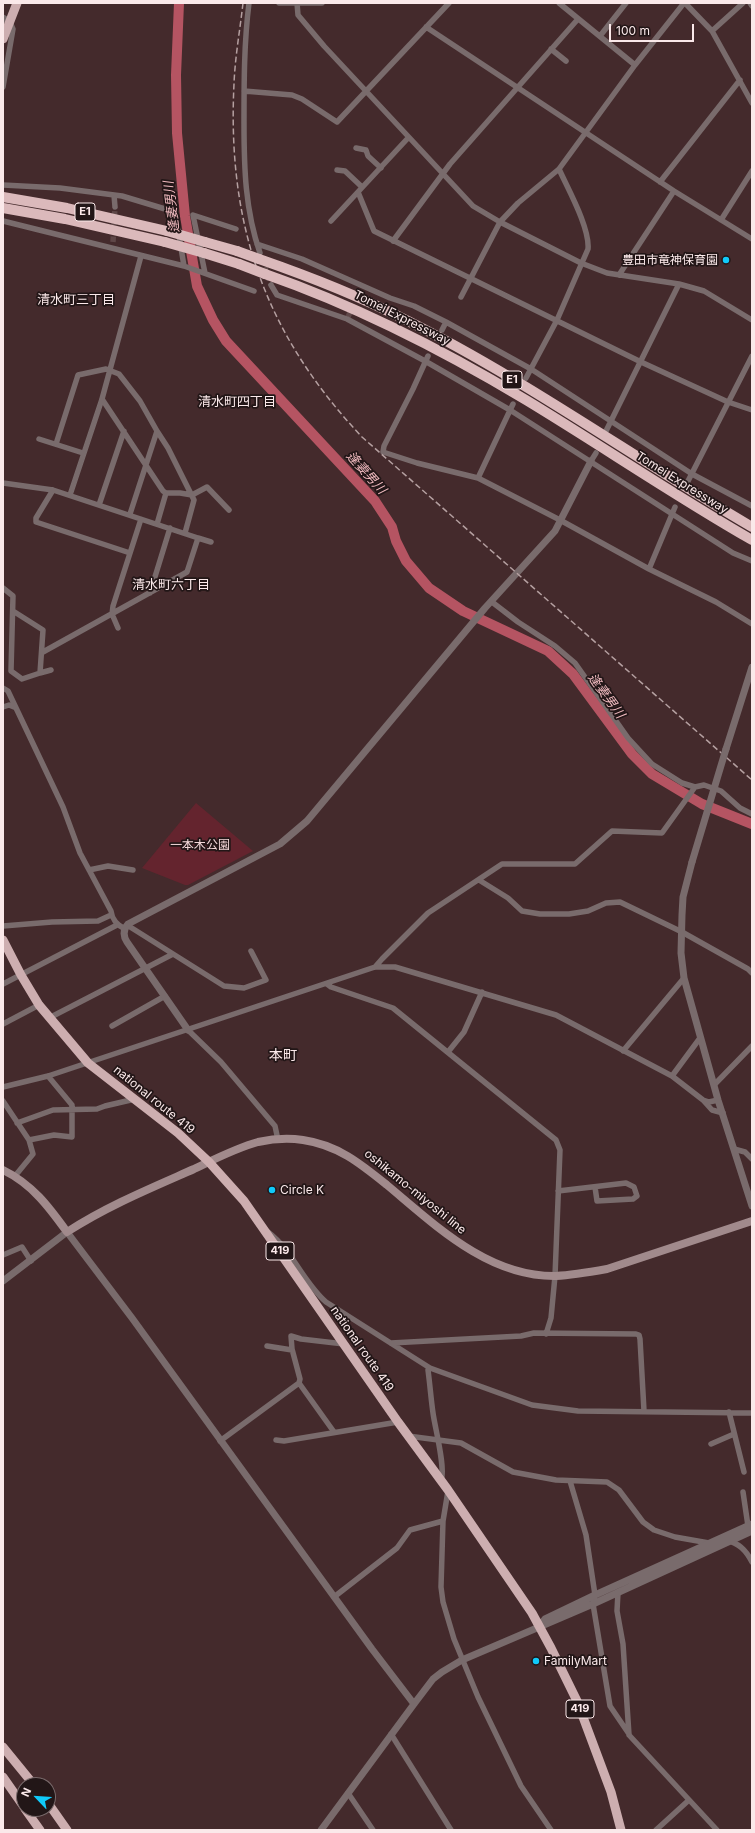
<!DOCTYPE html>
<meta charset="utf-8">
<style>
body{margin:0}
#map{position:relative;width:755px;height:1833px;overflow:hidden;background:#442a2c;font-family:Inter,sans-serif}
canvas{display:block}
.frame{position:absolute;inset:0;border:4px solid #fbe9ea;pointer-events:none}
.north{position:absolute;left:16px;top:1777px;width:40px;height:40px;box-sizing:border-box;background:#221617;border:1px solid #796a6b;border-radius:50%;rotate:295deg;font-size:11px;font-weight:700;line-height:16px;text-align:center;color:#fbe9ea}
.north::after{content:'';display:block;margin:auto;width:14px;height:18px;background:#10cafa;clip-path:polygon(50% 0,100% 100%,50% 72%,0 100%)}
.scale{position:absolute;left:609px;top:24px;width:85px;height:18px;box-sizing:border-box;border:2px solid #fbe9ea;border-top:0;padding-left:5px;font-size:12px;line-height:14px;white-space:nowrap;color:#fbe9ea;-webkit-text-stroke:3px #221617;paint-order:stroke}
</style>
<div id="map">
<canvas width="755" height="1833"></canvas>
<div class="frame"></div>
<div class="north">N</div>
<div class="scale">100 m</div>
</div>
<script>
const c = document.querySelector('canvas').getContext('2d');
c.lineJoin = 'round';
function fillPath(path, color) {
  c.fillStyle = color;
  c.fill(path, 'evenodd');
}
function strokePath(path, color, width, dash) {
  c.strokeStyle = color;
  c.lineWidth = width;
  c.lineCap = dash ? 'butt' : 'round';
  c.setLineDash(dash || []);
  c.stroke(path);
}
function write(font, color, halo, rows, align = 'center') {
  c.font = font + ' Inter,"Noto Sans JP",sans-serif';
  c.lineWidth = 3.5;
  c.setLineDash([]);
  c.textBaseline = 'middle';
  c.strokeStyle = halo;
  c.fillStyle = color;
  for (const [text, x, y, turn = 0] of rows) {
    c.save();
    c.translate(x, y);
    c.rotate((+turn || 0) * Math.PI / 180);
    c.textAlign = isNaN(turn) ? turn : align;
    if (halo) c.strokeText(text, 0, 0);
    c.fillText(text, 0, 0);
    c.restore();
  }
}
fillPath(new Path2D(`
 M 196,803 L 253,851 L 188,885 L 185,885 L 142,868 Z`), '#64242e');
strokePath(new Path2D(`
 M 179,3 L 176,75 L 177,133 L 185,216 L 197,286 L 213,320 L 226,341 L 375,501 L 392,527 L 396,541 L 406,561 L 429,588 L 463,611 L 548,651 L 573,674 L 632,754 L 652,774 L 702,804 L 752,824`), '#b55462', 10);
strokePath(new Path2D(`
 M 113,242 L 115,207
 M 262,259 L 271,285
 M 348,317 L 360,290`), '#5f4748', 5.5, [5.5, 3]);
strokePath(new Path2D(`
 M 249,3 C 244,43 244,82 244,123 C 244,167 245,210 260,253
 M 279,3 L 322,3
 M 297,3 L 298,15 L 324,46 L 473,206 L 500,222 L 581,263 L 607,273 L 679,284 L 704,291 L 752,320
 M 559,3 L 635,65
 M 685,3 L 712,31 L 752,103
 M 750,3 L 752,6
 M 426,27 L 674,191 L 752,239
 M 712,31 L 743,3
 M 600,36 L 626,3
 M 551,49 L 566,61
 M 3,87 L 13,29 L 10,22
 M 244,91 L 292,95 L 302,99 L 337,122 L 449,3
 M 356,148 L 366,150 L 368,156 L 381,168
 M 337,170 L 345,171 L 362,187
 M 660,182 L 740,80
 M 3,185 L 60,188 L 122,196 L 175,212 L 184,266
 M 358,192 L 374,231 L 641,362 L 728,402 L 752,410
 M 114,195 L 115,207
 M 721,220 L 752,171
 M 3,221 L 184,266 L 254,291
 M 331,221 L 408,138
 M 393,241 L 450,164 L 578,19
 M 257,244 L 302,259 L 390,298 L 414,306 L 446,322 L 531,369 L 692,474 L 752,506
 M 205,273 L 193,215 L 236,229
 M 619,275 L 674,191
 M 271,285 L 277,295 L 347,319 L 425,361 L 510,410 L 733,553 L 752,561
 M 461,297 L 500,222 L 518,203 L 559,169
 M 442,330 L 446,322
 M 428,356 L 413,389 L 384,446 L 383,452 L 417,463 L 478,478 L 560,520 L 649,569 L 716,602 L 752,624
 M 526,378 L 557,320 L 588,249 C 590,228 568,189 559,169 L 635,65 L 684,3
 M 102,399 L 163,491 L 166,493 L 180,493 L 192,495 L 207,487 L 229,510
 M 606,431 L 679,284
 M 39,439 L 83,453
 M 56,444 L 78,375 L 106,369 L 119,374 L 140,401 L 157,431 L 168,448 L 194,500 L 185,533
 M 591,461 L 596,453
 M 478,478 L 513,404
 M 3,483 L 53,490 L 198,538 L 187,572 L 43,652
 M 687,483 L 752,356
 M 53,490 L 36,518 L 36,522 L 130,553
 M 70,495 L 102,399 L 141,256
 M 99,505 L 124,431
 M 130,514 L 157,431
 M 157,524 L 166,493
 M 198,538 L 211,542
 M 649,569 L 675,507
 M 3,588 L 13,596 L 11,671 L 22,679 L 40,673 L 43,630 L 13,611
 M 150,593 L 170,528
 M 492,602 L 518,622 L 555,646 L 575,663 L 628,738 L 652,764 L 682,783 L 695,787 L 704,785 L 721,791 L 740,808 L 752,814
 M 118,628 L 112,614 L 113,606 L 141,519
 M 40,673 L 51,670
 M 3,688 L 8,691 L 63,807 L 80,853 L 111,911 C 112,920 117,925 125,929
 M 3,707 L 9,705 L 14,707
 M 89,870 L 108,866 L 133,870
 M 479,880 L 508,898 L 522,911 L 540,914 L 569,914 L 588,911 L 606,903 L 620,902 L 682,932 L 748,969 L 752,973
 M 127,925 L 224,986 L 244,988 L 266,980 L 251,951
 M 3,926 L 52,922 L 98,921 L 111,915
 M 375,967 L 382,959 L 428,913 L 502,864 L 575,864 L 612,831 L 662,833 L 695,787
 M 3,984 L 117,925
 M 327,984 L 331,987 L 393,1008 L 556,1140 L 560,1150 L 555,1276 L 551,1318 L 546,1334
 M 49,1018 L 173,954
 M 3,1024 L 39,1005
 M 112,1026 L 165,996
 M 188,1030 L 221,1062 L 275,1126 L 278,1140
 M 623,1051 L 684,978
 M 448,1052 L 464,1032 L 482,992
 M 672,1076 L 700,1038
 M 715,1084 L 752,1046
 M 3,1087 L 48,1076 L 375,967 L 395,967 L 556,1015 L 672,1076 L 703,1100 L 712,1110 L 723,1113
 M 703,1100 L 709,1102 L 718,1100
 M 3,1101 L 29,1140 L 33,1154 L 15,1176
 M 17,1123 L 53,1110 L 97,1109 L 105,1106 L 135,1099
 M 29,1140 L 54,1135 L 72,1137 L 72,1105 L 48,1076
 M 734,1149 L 745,1152 L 752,1159
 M 558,1191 L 626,1183 L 634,1187 L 637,1196 L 633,1199 L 597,1201 L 595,1187
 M 268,1232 C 293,1251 303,1282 326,1302 L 430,1368 L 532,1405 L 578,1411 L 752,1413
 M 3,1255 L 22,1247 L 31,1261
 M 391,1343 L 521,1336 L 534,1333 L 636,1334 L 639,1335 L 640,1339 L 644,1411
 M 267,1346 L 292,1350
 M 429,1368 L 428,1370 C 430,1385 431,1399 433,1413 C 435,1428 446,1469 441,1480
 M 299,1383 L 334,1432
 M 729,1412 L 744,1472
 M 408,1436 L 461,1443 L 513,1472 L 556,1480 L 607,1482 L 619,1490 L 643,1522 L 654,1530 L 675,1537 L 709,1543
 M 276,1440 L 284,1441 L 398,1422
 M 220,1441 L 299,1383 L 300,1379 L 292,1349 L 291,1336 L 301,1339 L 344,1344
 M 711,1444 L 734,1434
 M 570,1481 L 586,1535 L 595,1595 L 593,1604 L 610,1706 L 629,1734
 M 448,1491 L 443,1521 L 441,1587 L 443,1602 L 454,1639 L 478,1697 L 521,1786 L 551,1830
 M 743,1492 L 748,1526
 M 728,1541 C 739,1543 747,1552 752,1562
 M 618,1592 L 617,1611 L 623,1644 L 629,1735 L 717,1830
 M 334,1597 L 397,1548 L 410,1530 L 443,1521
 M 391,1734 L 451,1830
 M 348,1793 L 373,1830
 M 656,1830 L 689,1800`), '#796b6c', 5.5);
strokePath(new Path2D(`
 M 3,18 L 10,22
 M 726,749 L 752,667
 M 692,862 L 683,897 L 682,915 L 681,953 L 684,978 L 718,1100 L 752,1206
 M 188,1030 L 127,942 C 123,936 123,930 128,924 L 280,844 L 307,821 L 485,608 L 555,531 L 591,461
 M 3,1281 L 67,1232 L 132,1318 L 372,1649 L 414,1704
 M 538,1627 L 545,1619 L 595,1595 L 752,1524
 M 321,1830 L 414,1704 L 433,1679 L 442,1672 L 462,1660 L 593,1604 L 752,1531`), '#796b6c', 7);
strokePath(new Path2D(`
 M 3,1170 C 32,1184 49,1207 67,1232 C 107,1206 151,1188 194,1169 C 215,1159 236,1148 258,1142 C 272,1139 289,1138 303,1140 C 338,1145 361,1164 387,1185 C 435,1225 488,1277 556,1276 C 573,1275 590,1272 607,1269 L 752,1221`), '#a18a8c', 8);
strokePath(new Path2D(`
 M 3,39 L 17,3
 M 3,940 L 21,975 L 39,1005 L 88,1063 L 178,1133 L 209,1162 L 244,1201 L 398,1422 L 448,1490 L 532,1613 L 551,1648 L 577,1701 L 611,1792 L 621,1830
 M 3,1747 L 34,1785
 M 3,1777 L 24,1807
 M 48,1803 L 67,1830
 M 25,1809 L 40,1830`), '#cdaeb0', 9);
strokePath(new Path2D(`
 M 3,197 L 67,208 L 167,231
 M 3,208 L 65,219 L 165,242
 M 205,242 L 237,251
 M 204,253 L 239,264
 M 259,259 C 308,276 357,295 404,319 C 525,379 635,459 752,527
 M 265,274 C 357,306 443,350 526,400 C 602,446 675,496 752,540`), '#dbb9bb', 10);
strokePath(new Path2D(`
 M 243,3 C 240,30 235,57 234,84 C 227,225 265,334 362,437 L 752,780`), '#b5a0a1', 1.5, [6, 3]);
strokePath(new Path2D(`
 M 692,862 L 726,749`), '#796b6c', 7);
strokePath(new Path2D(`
 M 167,231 L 205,242
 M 165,242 L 204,253
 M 237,251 L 259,259
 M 239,264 L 265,274`), '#dbb9bb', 10);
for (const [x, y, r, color] of [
 [726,260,4,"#10cafa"],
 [272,1190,4,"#10cafa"],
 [536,1661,4,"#10cafa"]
]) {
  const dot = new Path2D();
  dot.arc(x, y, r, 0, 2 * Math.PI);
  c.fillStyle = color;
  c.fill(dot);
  strokePath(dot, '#221617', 1.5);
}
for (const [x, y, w] of [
 [85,212,20],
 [512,380,20],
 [280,1251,28],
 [580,1709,28]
]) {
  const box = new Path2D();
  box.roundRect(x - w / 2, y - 9, w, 18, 3);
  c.fillStyle = '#221617';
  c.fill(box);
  strokePath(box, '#fbe9ea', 1);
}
write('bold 11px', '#fbe9ea', null, [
 ["E1",85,212],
 ["E1",512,380],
 ["419",280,1251],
 ["419",580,1709]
]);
write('12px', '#fbe9ea', '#221617', [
 ["豊田市竜神保育園",718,260,"right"],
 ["Circle K",280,1190],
 ["FamilyMart",544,1661]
], 'left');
write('12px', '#fbe9ea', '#221617', [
 ["Tomei Expressway",402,318,27],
 ["Tomei Expressway",682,483,32],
 ["national route 419",154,1100,39],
 ["oshikamo-miyoshi line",415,1192,39],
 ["national route 419",362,1349,55]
]);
write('12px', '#f4d8da', '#221617', [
 ["一本木公園",200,845]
]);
write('italic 13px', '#f0babf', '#221617', [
 ["逢妻男川",172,207,-97],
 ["逢妻男川",366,473,48],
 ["逢妻男川",606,696,54]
]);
write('13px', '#fbe9ea', '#221617', [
 ["清水町三丁目",76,300],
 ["清水町四丁目",237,402],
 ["清水町六丁目",171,585]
]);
write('14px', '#fbe9ea', '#221617', [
 ["本町",283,1056]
]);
</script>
